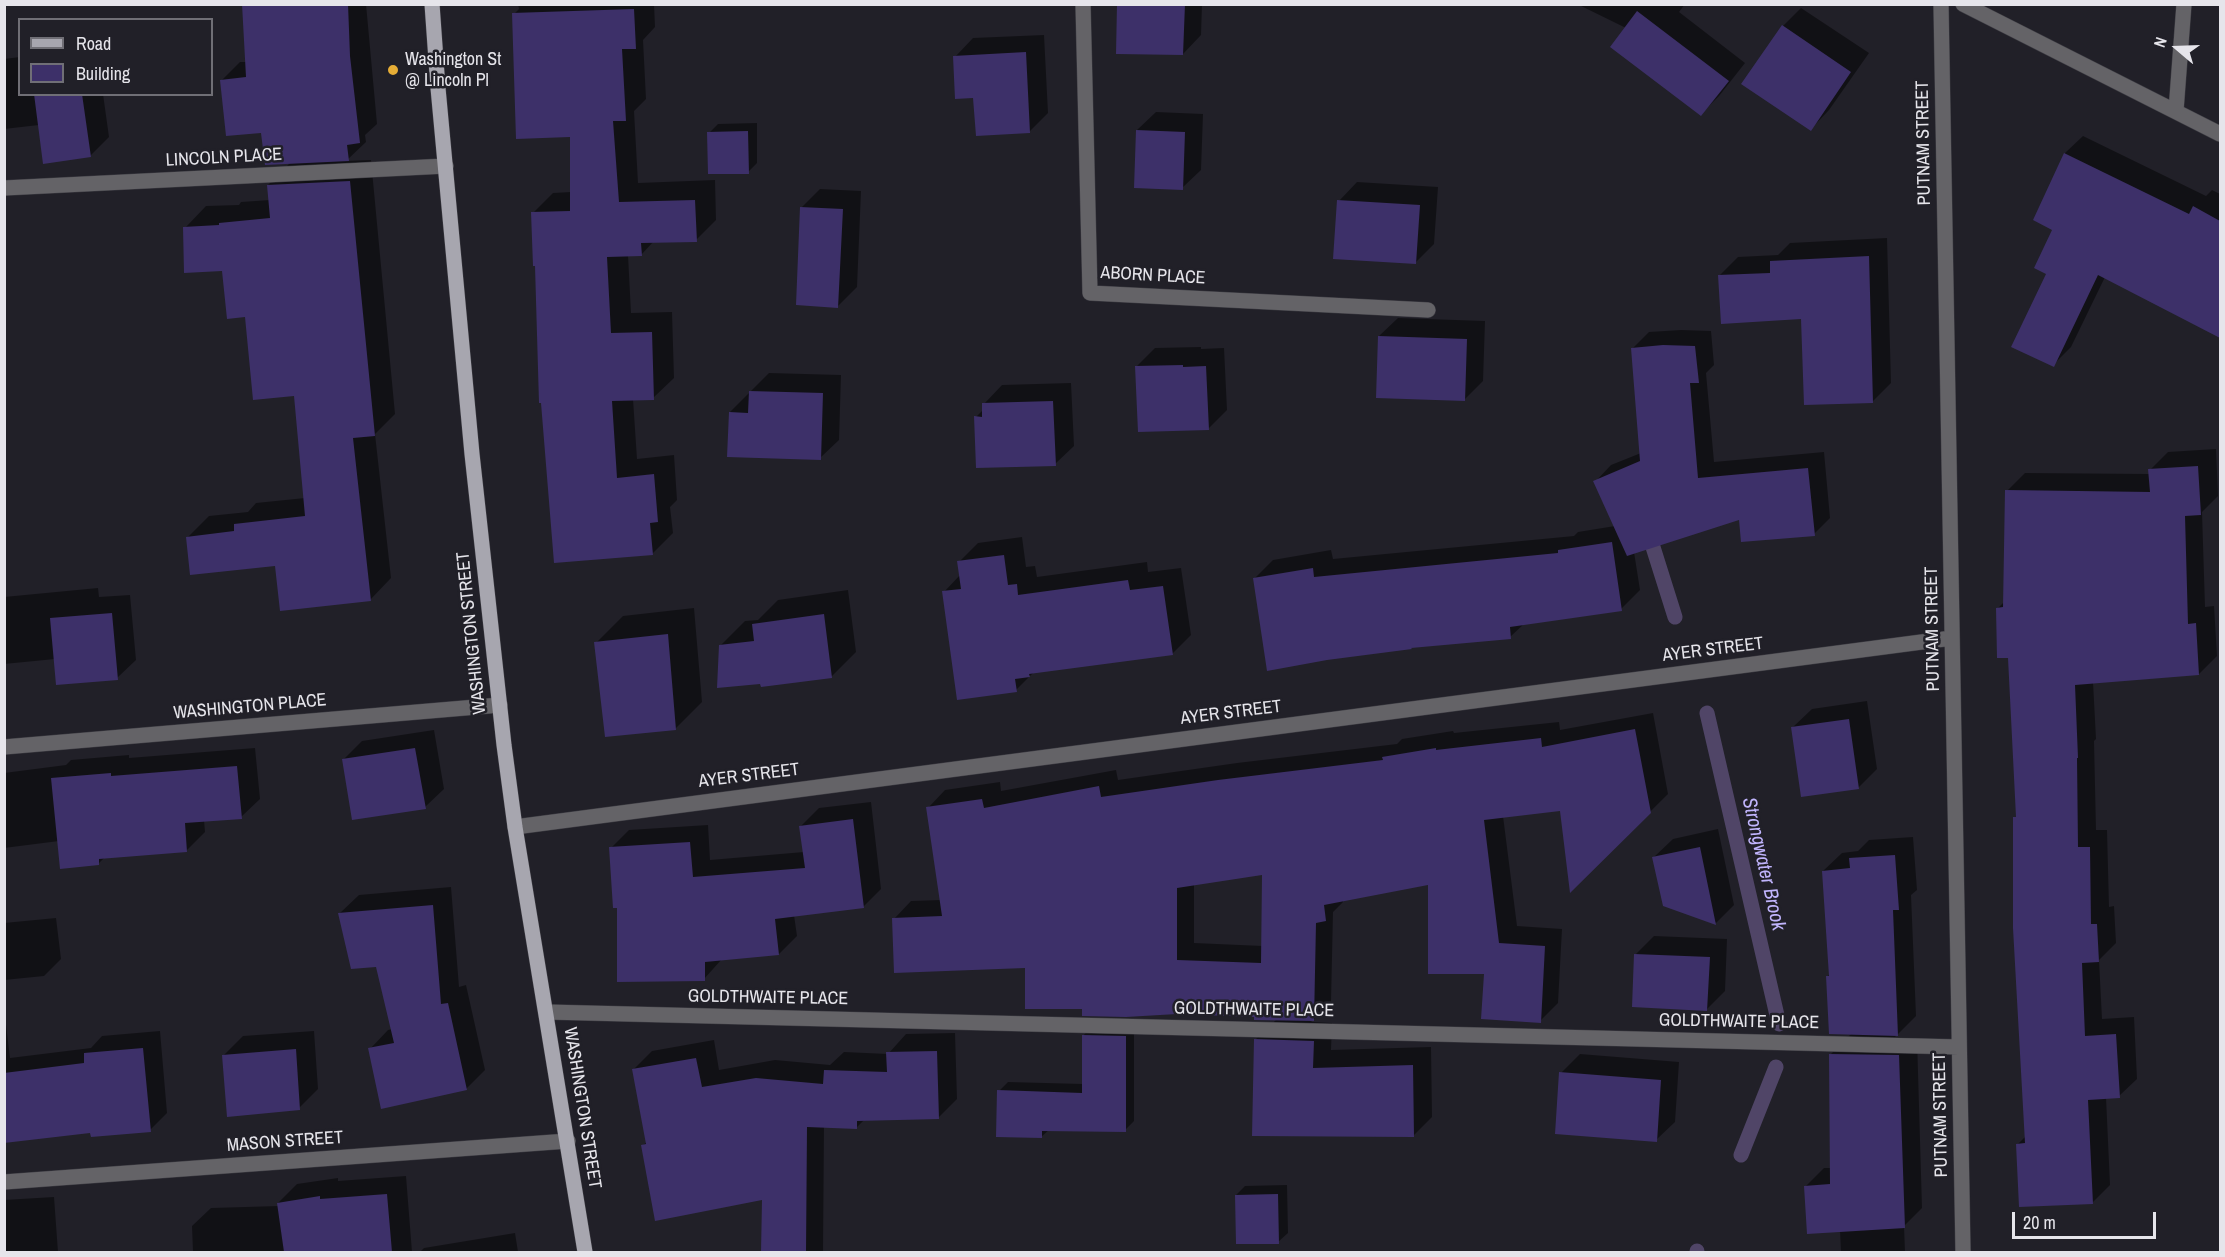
<!DOCTYPE html>
<style>
body{margin:0}
#map{position:relative;width:2225px;height:1257px;overflow:hidden;background:#212028;font-family:"Archivo Narrow",sans-serif}
canvas{display:block}
.frame{position:absolute;inset:0;border:6px solid #e6e5eb;pointer-events:none}
.legend{position:absolute;left:18px;top:18px;width:195px;height:78px;box-sizing:border-box;background:#212028;border:2px solid #706f76;margin:0;padding:8px 10px;list-style:none;font-size:18px;color:#e6e5eb}
.legend li{display:flex;align-items:center;gap:12px;height:30px}
.legend b{width:30px;border:2px solid #706f76}
.north{position:absolute;left:2147px;top:18px;width:60px;height:60px;-webkit-text-stroke:4px #212028;paint-order:stroke;rotate:289deg;font-size:16px;font-weight:700;line-height:24px;text-align:center;color:#e6e5eb}
.north::after{content:'';display:block;margin:auto;width:21px;height:27px;background:#e6e5eb;clip-path:polygon(50% 0,100% 100%,50% 72%,0 100%)}
.scale{position:absolute;left:2012px;top:1212px;width:144px;height:27px;box-sizing:border-box;border:3px solid #e6e5eb;border-top:0;padding-left:8px;font-size:18px;line-height:21px;white-space:nowrap;color:#e6e5eb;-webkit-text-stroke:4px #212028;paint-order:stroke}
</style>
<div id="map">
<canvas width="2225" height="1257"></canvas>
<div class="frame"></div>
<ul class="legend">
<li><b style="height:8px;background:#a7a6af"></b>Road</li>
<li><b style="height:16px;background:#3d3069"></b>Building</li>
</ul>
<div class="north">N</div>
<div class="scale">20 m</div>
</div>
<script>
const c = document.querySelector('canvas').getContext('2d');
c.lineJoin = 'round';
function fillPath(path, color) {
  c.fillStyle = color;
  c.fill(path, 'evenodd');
}
function strokePath(path, color, width, dash) {
  c.strokeStyle = color;
  c.lineWidth = width;
  c.lineCap = dash ? 'butt' : 'round';
  c.setLineDash(dash || []);
  c.stroke(path);
}
function write(font, color, halo, rows, align = 'center') {
  c.font = font + ' "Archivo Narrow",sans-serif';
  c.lineWidth = 5;
  c.setLineDash([]);
  c.textBaseline = 'middle';
  c.strokeStyle = halo;
  c.fillStyle = color;
  for (const [text, x, y, turn = 0] of rows) {
    c.save();
    c.translate(x, y);
    c.rotate((+turn || 0) * Math.PI / 180);
    c.textAlign = isNaN(turn) ? turn : align;
    if (halo) c.strokeText(text, 0, 0);
    c.fillText(text, 0, 0);
    c.restore();
  }
}
fillPath(new Path2D(`
 M 244,4 L 366,4 L 377,124 L 365,135 L 366,142 L 346,161 L 371,160 L 395,414 L 375,434 L 391,578 L 370,600 L 276,564 L 188,537 L 209,516 L 248,512 L 256,503 L 305,498 L 295,395 L 246,315 L 223,269 L 185,228 L 206,206 L 239,205 L 241,202 L 270,200 L 268,185 L 291,162 L 222,80 L 240,62 L 247,62 Z
 M 518,4 L 654,4 L 655,27 L 643,40 L 646,99 L 634,111 L 638,183 L 715,180 L 716,220 L 696,240 L 654,241 L 641,255 L 628,255 L 631,313 L 672,312 L 674,378 L 653,398 L 633,399 L 637,459 L 674,455 L 677,500 L 670,507 L 673,533 L 652,554 L 555,562 L 533,213 L 553,193 L 571,192 L 572,135 L 514,14 L 519,9 Z
 M 1118,4 L 1202,4 L 1201,35 L 1183,54 Z
 M 1577,4 L 1685,4 L 1679,12 L 1745,63 L 1719,96 L 1701,114 L 1626,28 Z
 M 1801,8 L 1869,53 L 1829,110 L 1811,129 L 1783,26 Z
 M 1044,35 L 1048,113 L 1029,132 L 975,96 L 955,57 L 973,38 Z
 M 20,57 L 20,94 L 103,94 L 109,137 L 90,156 L 39,125 L 4,129 L 4,59 Z
 M 1156,112 L 1203,114 L 1201,170 L 1182,188 L 1137,130 Z
 M 757,123 L 757,163 L 748,172 L 709,133 L 718,124 Z
 M 2083,136 L 2206,196 L 2212,190 L 2220,194 L 2220,336 L 2105,277 L 2071,347 L 2053,365 L 2048,273 L 2054,229 L 2035,220 L 2065,153 Z
 M 1357,182 L 1438,187 L 1434,244 L 1415,263 L 1339,201 Z
 M 820,189 L 861,191 L 857,287 L 838,306 L 802,207 Z
 M 1887,238 L 1891,383 L 1872,402 L 1803,318 L 1719,276 L 1738,257 L 1778,255 L 1790,243 Z
 M 1398,318 L 1485,321 L 1483,381 L 1464,400 L 1379,336 Z
 M 1681,330 L 1711,331 L 1714,365 L 1706,373 L 1714,462 L 1824,452 L 1830,518 L 1814,534 L 1740,518 L 1634,552 L 1640,590 L 1621,609 L 1525,623 L 1510,637 L 1254,579 L 1273,560 L 1331,550 L 1333,559 L 1574,536 L 1578,532 L 1615,526 L 1595,482 L 1611,465 L 1641,453 L 1632,349 L 1649,332 Z
 M 1201,347 L 1201,349 L 1224,348 L 1227,410 L 1208,429 L 1137,366 L 1155,348 Z
 M 769,373 L 841,375 L 839,440 L 820,458 L 730,412 Z
 M 1071,383 L 1074,446 L 1055,464 L 976,417 L 984,409 L 984,404 L 1002,385 Z
 M 2216,449 L 2218,496 L 2202,512 L 2205,607 L 2214,606 L 2217,656 L 2199,674 L 2093,682 L 2096,739 L 2094,741 L 2096,830 L 2107,830 L 2109,907 L 2114,906 L 2116,943 L 2099,960 L 2102,1019 L 2134,1017 L 2137,1079 L 2119,1096 L 2106,1097 L 2110,1185 L 2092,1203 L 2018,1144 L 2026,1136 L 2015,818 L 2017,816 L 2009,656 L 1998,608 L 2005,601 L 2007,491 L 2025,473 L 2150,474 L 2150,470 L 2168,452 Z
 M 1022,537 L 1026,567 L 1035,566 L 1037,577 L 1147,562 L 1148,572 L 1181,568 L 1191,635 L 1172,654 L 1034,672 L 1016,690 L 944,592 L 961,574 L 959,562 L 978,543 Z
 M 98,588 L 99,597 L 130,595 L 136,660 L 117,678 L 55,659 L 4,664 L 4,597 Z
 M 848,590 L 856,652 L 832,676 L 720,646 L 745,621 L 758,620 L 778,600 Z
 M 694,608 L 702,702 L 675,729 L 596,643 L 623,616 Z
 M 1867,701 L 1877,769 L 1858,788 L 1793,727 L 1812,709 Z
 M 1653,713 L 1668,794 L 1571,890 L 1561,809 L 1503,816 L 1517,926 L 1562,929 L 1558,1003 L 1540,1021 L 1485,973 L 1429,883 L 1343,900 L 1343,902 L 1333,912 L 1331,1002 L 1311,1022 L 1332,1023 L 1331,1050 L 1431,1047 L 1432,1117 L 1414,1135 L 1255,1040 L 1277,1019 L 1256,1015 L 1083,1007 L 1026,966 L 894,919 L 911,901 L 941,900 L 928,808 L 945,790 L 1000,782 L 1001,791 L 1116,770 L 1118,780 L 1237,763 L 1397,744 L 1402,739 L 1453,731 L 1454,733 L 1559,722 L 1560,730 ZM 1263,873 L 1263,946 L 1194,943 L 1194,884 Z
 M 434,730 L 444,789 L 425,807 L 344,759 L 362,741 Z
 M 255,748 L 260,799 L 241,817 L 204,820 L 205,832 L 186,851 L 105,857 L 98,864 L 59,841 L 4,848 L 4,773 L 66,765 L 71,760 L 129,755 L 129,758 Z
 M 871,802 L 881,889 L 863,907 L 794,915 L 797,936 L 779,954 L 722,959 L 704,979 L 618,906 L 611,848 L 629,830 L 708,825 L 710,860 L 804,852 L 801,826 L 819,808 Z
 M 1718,829 L 1734,905 L 1716,923 L 1654,857 L 1673,839 Z
 M 1913,837 L 1917,890 L 1911,895 L 1916,1016 L 1895,1037 L 1917,1038 L 1922,1208 L 1904,1226 L 1905,1252 L 1841,1252 L 1840,1230 L 1805,1187 L 1824,1168 L 1831,1168 L 1831,1054 L 1852,1033 L 1827,977 L 1830,974 L 1823,871 L 1842,853 L 1858,851 L 1869,840 Z
 M 451,887 L 459,987 L 466,985 L 485,1070 L 466,1089 L 370,1049 L 388,1030 L 392,1029 L 377,966 L 340,913 L 359,895 Z
 M 56,918 L 61,959 L 44,976 L 4,980 L 4,923 Z
 M 1654,936 L 1727,939 L 1725,991 L 1707,1009 L 1636,954 Z
 M 4,1008 L 10,1058 L 91,1048 L 102,1036 L 160,1031 L 167,1113 L 150,1130 L 92,1131 L 4,1142 Z
 M 1092,1026 L 1134,1027 L 1134,1121 L 1125,1130 L 1049,1130 L 1041,1137 L 999,1091 L 1008,1082 L 1083,1084 L 1083,1036 Z
 M 314,1031 L 318,1089 L 299,1108 L 224,1055 L 243,1036 Z
 M 955,1033 L 957,1099 L 939,1117 L 865,1119 L 856,1128 L 824,1126 L 823,1252 L 763,1252 L 763,1198 L 642,1146 L 647,1142 L 634,1069 L 652,1051 L 714,1040 L 719,1070 L 775,1060 L 830,1065 L 844,1052 L 888,1054 L 906,1034 Z
 M 1580,1054 L 1679,1062 L 1675,1122 L 1656,1140 L 1561,1073 Z
 M 406,1176 L 412,1252 L 193,1252 L 192,1226 L 211,1208 L 279,1206 L 278,1203 L 297,1184 L 338,1178 L 338,1181 Z
 M 1287,1185 L 1288,1233 L 1278,1242 L 1236,1195 L 1245,1186 Z
 M 54,1197 L 58,1252 L 4,1252 L 4,1200 Z
 M 515,1233 L 518,1252 L 420,1252 L 424,1248 Z`), '#0007');
strokePath(new Path2D(`
 M 1647,528 L 1675,617
 M 1707,713 L 1779,1024
 M 1741,1155 L 1776,1067
 M 1697,1252 L 1697,1251`), '#504567', 15);
fillPath(new Path2D(`
 M 242,4 L 348,4 L 350,56 L 360,143 L 347,145 L 349,161 L 265,165 L 261,133 L 226,136 L 220,80 L 246,77 Z
 M 1117,4 L 1185,4 L 1183,55 L 1116,54 Z
 M 634,9 L 636,49 L 622,49 L 626,121 L 613,121 L 619,202 L 695,200 L 697,242 L 641,243 L 642,256 L 607,257 L 611,333 L 652,332 L 654,400 L 612,401 L 617,478 L 654,474 L 658,522 L 650,523 L 653,555 L 554,563 L 541,403 L 539,403 L 535,266 L 533,266 L 531,212 L 570,211 L 570,137 L 516,139 L 512,13 Z
 M 1637,11 L 1729,81 L 1701,116 L 1610,47 Z
 M 1782,25 L 1851,72 L 1811,131 L 1741,84 Z
 M 1026,52 L 1030,133 L 976,136 L 973,98 L 955,99 L 953,56 Z
 M 34,94 L 82,94 L 91,157 L 43,164 Z
 M 1136,130 L 1185,132 L 1183,190 L 1134,188 Z
 M 748,131 L 749,174 L 708,174 L 707,132 Z
 M 2064,153 L 2189,214 L 2193,206 L 2220,221 L 2220,338 L 2098,275 L 2054,367 L 2011,347 L 2046,274 L 2034,268 L 2052,230 L 2033,220 Z
 M 350,181 L 375,436 L 353,438 L 371,601 L 280,611 L 275,566 L 190,575 L 186,537 L 234,531 L 234,524 L 305,516 L 294,396 L 253,400 L 245,317 L 227,319 L 222,271 L 184,273 L 183,227 L 219,225 L 219,223 L 270,218 L 267,185 Z
 M 1337,200 L 1420,205 L 1416,264 L 1333,259 Z
 M 800,207 L 843,209 L 838,308 L 796,305 Z
 M 1869,256 L 1873,403 L 1804,405 L 1801,319 L 1721,324 L 1718,275 L 1770,273 L 1770,261 Z
 M 1378,336 L 1467,339 L 1465,401 L 1376,398 Z
 M 1663,345 L 1695,346 L 1699,383 L 1690,383 L 1698,478 L 1808,468 L 1815,536 L 1741,542 L 1739,520 L 1627,556 L 1593,481 L 1640,461 L 1631,348 Z
 M 1183,365 L 1183,367 L 1206,366 L 1209,430 L 1138,432 L 1135,366 Z
 M 749,391 L 823,393 L 821,460 L 727,457 L 729,412 L 748,413 Z
 M 1053,401 L 1056,466 L 976,468 L 974,416 L 982,417 L 982,403 Z
 M 2198,466 L 2201,515 L 2185,516 L 2188,624 L 2196,623 L 2199,675 L 2075,685 L 2078,758 L 2077,758 L 2078,847 L 2090,847 L 2091,924 L 2097,924 L 2099,962 L 2082,963 L 2085,1036 L 2116,1034 L 2120,1098 L 2088,1100 L 2093,1204 L 2019,1207 L 2016,1144 L 2025,1143 L 2013,928 L 2013,817 L 2016,817 L 2008,658 L 1997,658 L 1996,608 L 2003,607 L 2005,490 L 2150,492 L 2148,469 Z
 M 1612,542 L 1622,611 L 1510,627 L 1511,639 L 1411,648 L 1412,649 L 1327,660 L 1267,671 L 1253,578 L 1313,568 L 1314,577 L 1558,553 L 1558,550 Z
 M 1004,555 L 1008,585 L 1017,584 L 1018,595 L 1128,580 L 1130,590 L 1163,586 L 1173,655 L 1029,674 L 1030,677 L 1015,679 L 1017,692 L 957,700 L 942,591 L 961,589 L 957,561 Z
 M 112,613 L 118,680 L 56,685 L 50,618 Z
 M 824,614 L 832,678 L 761,687 L 760,684 L 717,688 L 719,645 L 754,641 L 752,624 Z
 M 668,634 L 676,730 L 605,737 L 594,642 Z
 M 1849,719 L 1859,789 L 1801,797 L 1791,727 Z
 M 1635,729 L 1651,813 L 1570,893 L 1560,811 L 1484,820 L 1499,943 L 1545,946 L 1541,1023 L 1481,1019 L 1484,974 L 1428,974 L 1428,885 L 1324,905 L 1326,921 L 1316,923 L 1314,1021 L 1254,1020 L 1254,1017 L 1177,1014 L 1126,1017 L 1082,1016 L 1082,1009 L 1025,1009 L 1025,968 L 894,973 L 892,918 L 942,916 L 926,807 L 982,799 L 984,808 L 1099,786 L 1101,797 L 1218,780 L 1383,760 L 1382,757 L 1436,748 L 1436,750 L 1541,738 L 1542,747 ZM 1262,875 L 1261,963 L 1177,960 L 1177,888 Z
 M 415,748 L 426,809 L 352,820 L 342,759 Z
 M 237,766 L 242,819 L 185,823 L 187,852 L 99,859 L 99,865 L 60,869 L 51,778 L 111,773 L 111,776 Z
 M 853,819 L 864,908 L 775,919 L 779,955 L 705,962 L 705,981 L 617,982 L 617,908 L 613,908 L 609,847 L 690,842 L 693,877 L 805,868 L 799,826 Z
 M 1700,847 L 1716,925 L 1663,906 L 1652,857 Z
 M 1895,855 L 1899,910 L 1893,910 L 1898,1036 L 1829,1034 L 1826,976 L 1829,976 L 1822,871 L 1850,868 L 1849,858 Z
 M 433,905 L 441,1004 L 448,1003 L 467,1090 L 381,1109 L 368,1048 L 394,1043 L 376,967 L 351,969 L 338,913 Z
 M 1634,954 L 1710,957 L 1707,1011 L 1632,1007 Z
 M 1082,1035 L 1126,1036 L 1126,1132 L 1042,1131 L 1042,1138 L 996,1137 L 997,1090 L 1082,1093 Z
 M 1254,1039 L 1314,1041 L 1313,1068 L 1413,1065 L 1414,1137 L 1252,1136 Z
 M 143,1048 L 151,1132 L 91,1137 L 90,1133 L 4,1143 L 4,1073 L 84,1063 L 84,1053 Z
 M 296,1049 L 300,1110 L 227,1117 L 222,1055 Z
 M 937,1051 L 939,1119 L 857,1121 L 857,1129 L 807,1127 L 806,1252 L 761,1252 L 762,1200 L 655,1221 L 641,1145 L 646,1144 L 632,1069 L 696,1058 L 702,1087 L 756,1078 L 823,1084 L 824,1070 L 887,1072 L 886,1052 Z
 M 1829,1054 L 1899,1055 L 1905,1228 L 1807,1234 L 1804,1186 L 1830,1184 Z
 M 1559,1072 L 1661,1080 L 1657,1142 L 1555,1134 Z
 M 387,1194 L 392,1252 L 284,1252 L 277,1203 L 320,1196 L 320,1199 Z
 M 1278,1194 L 1279,1244 L 1236,1244 L 1235,1195 Z`), '#3d3069');
const minor = new Path2D(`
 M 1083,4 L 1090,293 L 1428,310
 M 1941,4 L 1963,1252
 M 1963,4 L 2220,134
 M 2176,111 L 2184,4
 M 4,188 L 446,166
 M 4,747 L 500,705
 M 515,827 L 1952,638
 M 547,1012 L 1959,1047
 M 4,1182 L 568,1141`);
const major = new Path2D(`
 M 432,4 L 438,88 L 472,454 L 504,745 L 515,827 L 585,1252`);
strokePath(minor, '#3d3c43', 16);
strokePath(major, '#3d3c43', 16);
strokePath(minor, '#646367', 15);
strokePath(major, '#a7a6af', 15);
for (const [x, y, r, color] of [
 [393,70,6,"#e6ad36"]
]) {
  const dot = new Path2D();
  dot.arc(x, y, r, 0, 2 * Math.PI);
  c.fillStyle = color;
  c.fill(dot);
  strokePath(dot, '#212028', 2);
}
write('18px', '#e6e5eb', '#212028', [
 ["Washington St",405,60],
 ["@ Lincoln Pl",405,81]
], 'left');
write('18px', '#e6e5eb', '#212028', [
 ["PUTNAM STREET",1924,143,-91],
 ["LINCOLN PLACE",224,158,-3],
 ["ABORN PLACE",1153,276,3],
 ["PUTNAM STREET",1933,629,-91],
 ["WASHINGTON STREET",472,633,-96],
 ["AYER STREET",1713,650,-7],
 ["WASHINGTON PLACE",250,707,-5],
 ["AYER STREET",1231,713,-7],
 ["AYER STREET",749,776,-7],
 ["GOLDTHWAITE PLACE",768,998,1],
 ["GOLDTHWAITE PLACE",1254,1010,1],
 ["GOLDTHWAITE PLACE",1739,1022,1],
 ["WASHINGTON STREET",582,1108,81],
 ["PUTNAM STREET",1941,1115,-91],
 ["MASON STREET",285,1142,-4]
]);
write('italic 20px', '#c0b4fc', '#212028', [
 ["Strongwater Brook",1763,864,77]
]);
</script>
